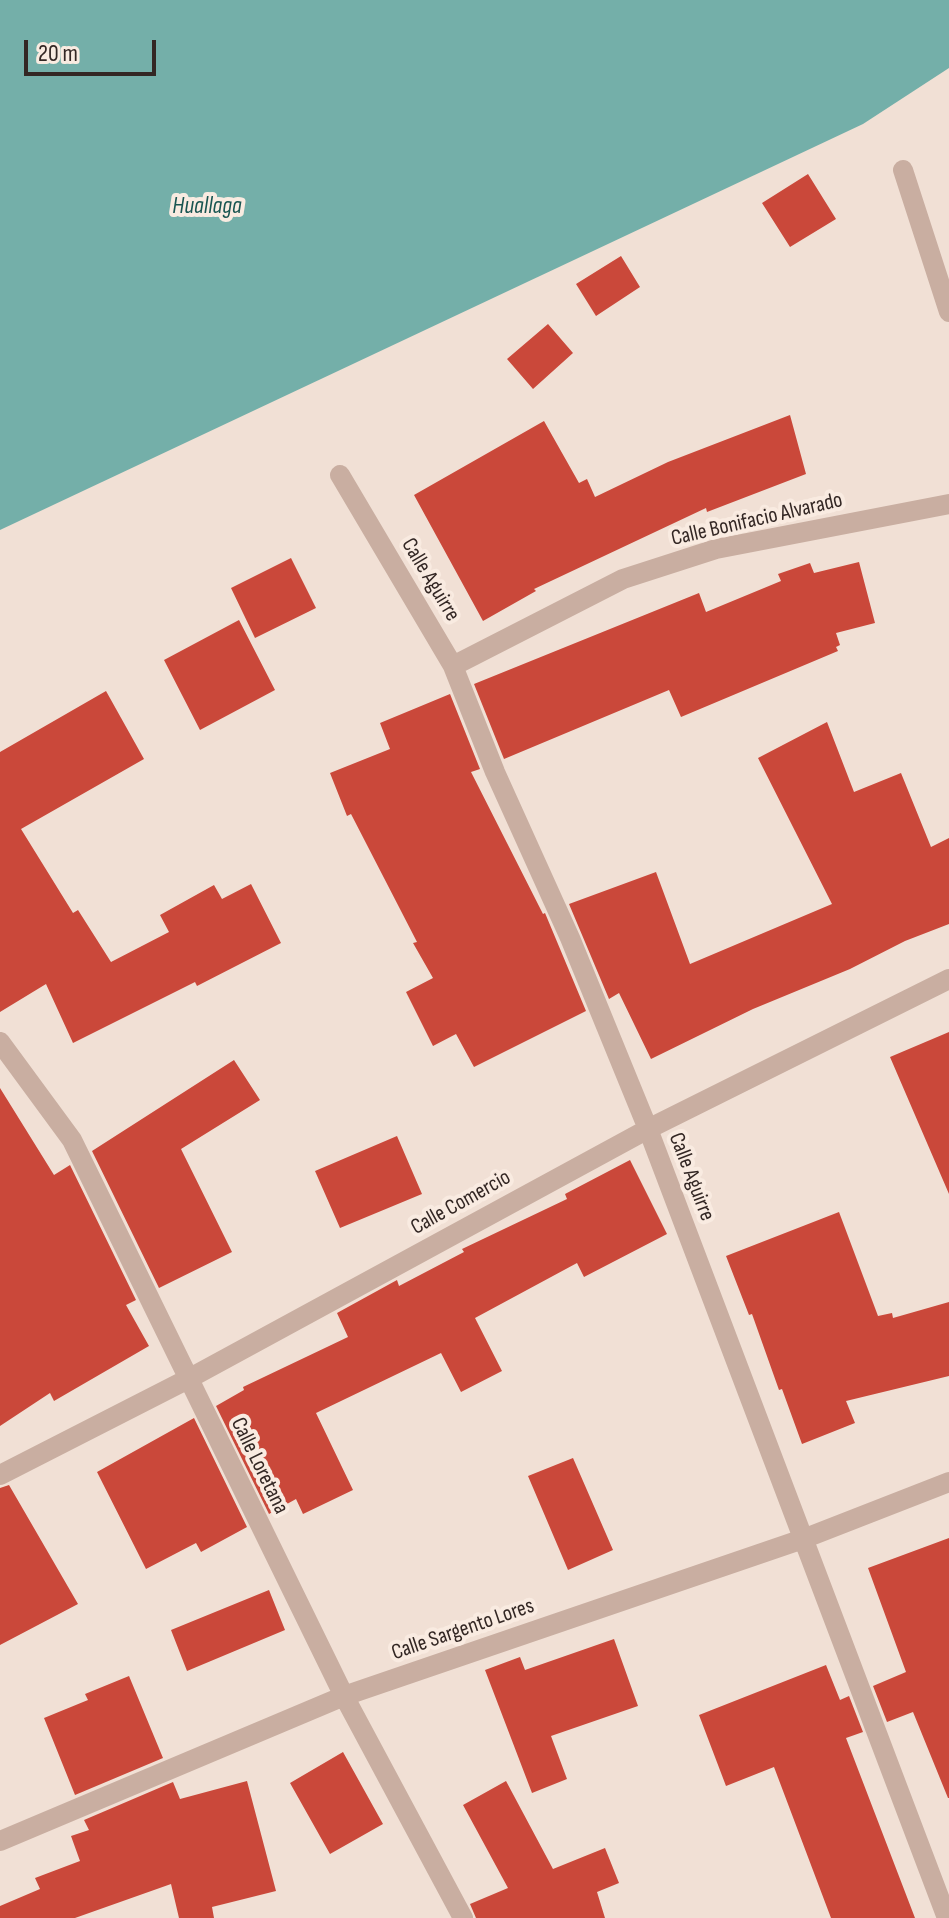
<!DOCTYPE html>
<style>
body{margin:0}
#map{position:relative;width:949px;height:1918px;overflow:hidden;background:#f1e0d5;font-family:"Sofia Sans Condensed",sans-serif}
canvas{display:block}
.scale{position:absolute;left:24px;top:40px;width:132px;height:36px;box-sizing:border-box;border:4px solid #332724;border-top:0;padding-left:10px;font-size:24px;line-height:28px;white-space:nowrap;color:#332724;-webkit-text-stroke:6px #f9ebe1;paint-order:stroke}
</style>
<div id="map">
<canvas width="949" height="1918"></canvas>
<div class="scale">20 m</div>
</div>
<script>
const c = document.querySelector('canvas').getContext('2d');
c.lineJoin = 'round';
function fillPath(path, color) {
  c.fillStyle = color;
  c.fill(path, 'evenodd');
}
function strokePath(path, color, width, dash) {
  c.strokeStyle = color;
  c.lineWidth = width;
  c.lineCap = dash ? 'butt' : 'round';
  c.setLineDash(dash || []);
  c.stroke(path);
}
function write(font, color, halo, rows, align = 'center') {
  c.font = font + ' "Sofia Sans Condensed",sans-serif';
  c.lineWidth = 8;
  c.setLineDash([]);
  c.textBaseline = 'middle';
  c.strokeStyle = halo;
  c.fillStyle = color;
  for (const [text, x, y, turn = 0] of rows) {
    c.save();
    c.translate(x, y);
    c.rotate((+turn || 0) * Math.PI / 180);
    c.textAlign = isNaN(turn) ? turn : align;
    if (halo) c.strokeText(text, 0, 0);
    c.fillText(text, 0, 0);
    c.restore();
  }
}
fillPath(new Path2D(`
 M 0,0 L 949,0 L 949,68 L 863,124 L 0,530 Z`), '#74afa9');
fillPath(new Path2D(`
 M 808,174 L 836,219 L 790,247 L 762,203 Z
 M 621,256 L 640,287 L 596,316 L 576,284 Z
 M 548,324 L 573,353 L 533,389 L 507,359 Z
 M 790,415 L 806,474 L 707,512 L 706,508 L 534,589 L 536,591 L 483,621 L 414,495 L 544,421 L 579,483 L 587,479 L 595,497 L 668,462 Z
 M 291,558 L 316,608 L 255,638 L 231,588 Z
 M 859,562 L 875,623 L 836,633 L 840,645 L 836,647 L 838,651 L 681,717 L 669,690 L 504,759 L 474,684 L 699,593 L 706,612 L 781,581 L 778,574 L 810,563 L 814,573 Z
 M 239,620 L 275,690 L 200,730 L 164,660 Z
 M 106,691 L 144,759 L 21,829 L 73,913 L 78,910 L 111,962 L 169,932 L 160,915 L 214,885 L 222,899 L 251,884 L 281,943 L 197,986 L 195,982 L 73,1043 L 46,984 L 0,1012 L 0,752 Z
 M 450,694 L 480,769 L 471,772 L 543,914 L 545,913 L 586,1011 L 474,1067 L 456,1034 L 433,1046 L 406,992 L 433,978 L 413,943 L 417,942 L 351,814 L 347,816 L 330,773 L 390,749 L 380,723 Z
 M 827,722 L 854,792 L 901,773 L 931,847 L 949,838 L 949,924 L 905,941 L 850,969 L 753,1009 L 651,1059 L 619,993 L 609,999 L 569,904 L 656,872 L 690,964 L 832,904 L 758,758 Z
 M 949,1032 L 949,1194 L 890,1057 Z
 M 234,1060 L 260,1100 L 181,1149 L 232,1252 L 159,1288 L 92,1151 Z
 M 0,1088 L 54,1175 L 70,1165 L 136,1300 L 126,1305 L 149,1346 L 54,1401 L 50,1393 L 0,1426 Z
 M 397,1136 L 422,1194 L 340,1228 L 315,1171 Z
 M 630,1160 L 667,1234 L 584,1277 L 577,1263 L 475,1318 L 502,1371 L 461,1392 L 441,1353 L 316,1413 L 353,1490 L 303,1514 L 296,1499 L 269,1514 L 216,1406 L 244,1390 L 243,1387 L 348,1337 L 337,1313 L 397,1280 L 399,1286 L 464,1252 L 462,1249 L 567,1199 L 565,1194 Z
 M 839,1212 L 878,1316 L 892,1313 L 893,1318 L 949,1302 L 949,1376 L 846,1401 L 855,1423 L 802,1444 L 782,1389 L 779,1390 L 752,1314 L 749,1315 L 726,1256 Z
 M 194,1418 L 247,1527 L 201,1552 L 196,1543 L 146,1569 L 97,1472 Z
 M 573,1458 L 613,1550 L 568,1570 L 528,1476 Z
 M 9,1485 L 78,1604 L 0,1645 L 0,1488 Z
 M 949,1538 L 949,1798 L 948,1798 L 913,1712 L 887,1722 L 873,1686 L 906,1672 L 868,1568 Z
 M 269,1590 L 285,1630 L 187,1671 L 171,1630 Z
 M 614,1639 L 638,1706 L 551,1736 L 567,1779 L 532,1793 L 485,1670 L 520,1657 L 525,1670 Z
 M 826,1665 L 840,1700 L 849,1696 L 863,1732 L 846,1738 L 915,1918 L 831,1918 L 774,1767 L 726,1786 L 699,1715 Z
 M 129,1676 L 163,1758 L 75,1795 L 44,1718 L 88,1700 L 85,1694 Z
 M 343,1752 L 383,1824 L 330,1854 L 290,1783 Z
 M 247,1781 L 276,1891 L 212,1907 L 214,1918 L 179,1918 L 171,1884 L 75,1918 L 0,1918 L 0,1906 L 40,1889 L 35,1878 L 80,1861 L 71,1836 L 89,1830 L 84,1820 L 173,1782 L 180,1799 Z
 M 506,1781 L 553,1869 L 605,1848 L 619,1883 L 597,1892 L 605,1918 L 476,1918 L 470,1904 L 508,1888 L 463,1805 Z`), '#ca483a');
strokePath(new Path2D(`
 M 903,170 L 949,312
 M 340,475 L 453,666 L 495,772 L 570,938 L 648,1129 L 947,1918
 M 453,666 L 623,579 L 716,549 L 949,504
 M 0,1042 L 72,1140 L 344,1696 L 463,1918
 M 0,1475 L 190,1378 L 648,1129 L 949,979
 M 0,1841 L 344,1696 L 803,1539 L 949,1482`), '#c9aea1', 20);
write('22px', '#332724', '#f9ebe1', [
 ["Calle Bonifacio Alvarado",757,520,-13],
 ["Calle Aguirre",430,580,59],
 ["Calle Aguirre",691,1177,69],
 ["Calle Comercio",461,1203,-29],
 ["Calle Loretana",259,1466,64],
 ["Calle Sargento Lores",463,1630,-19]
]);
write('italic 24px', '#195551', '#f9ebe1', [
 ["Huallaga",207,207]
]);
</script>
